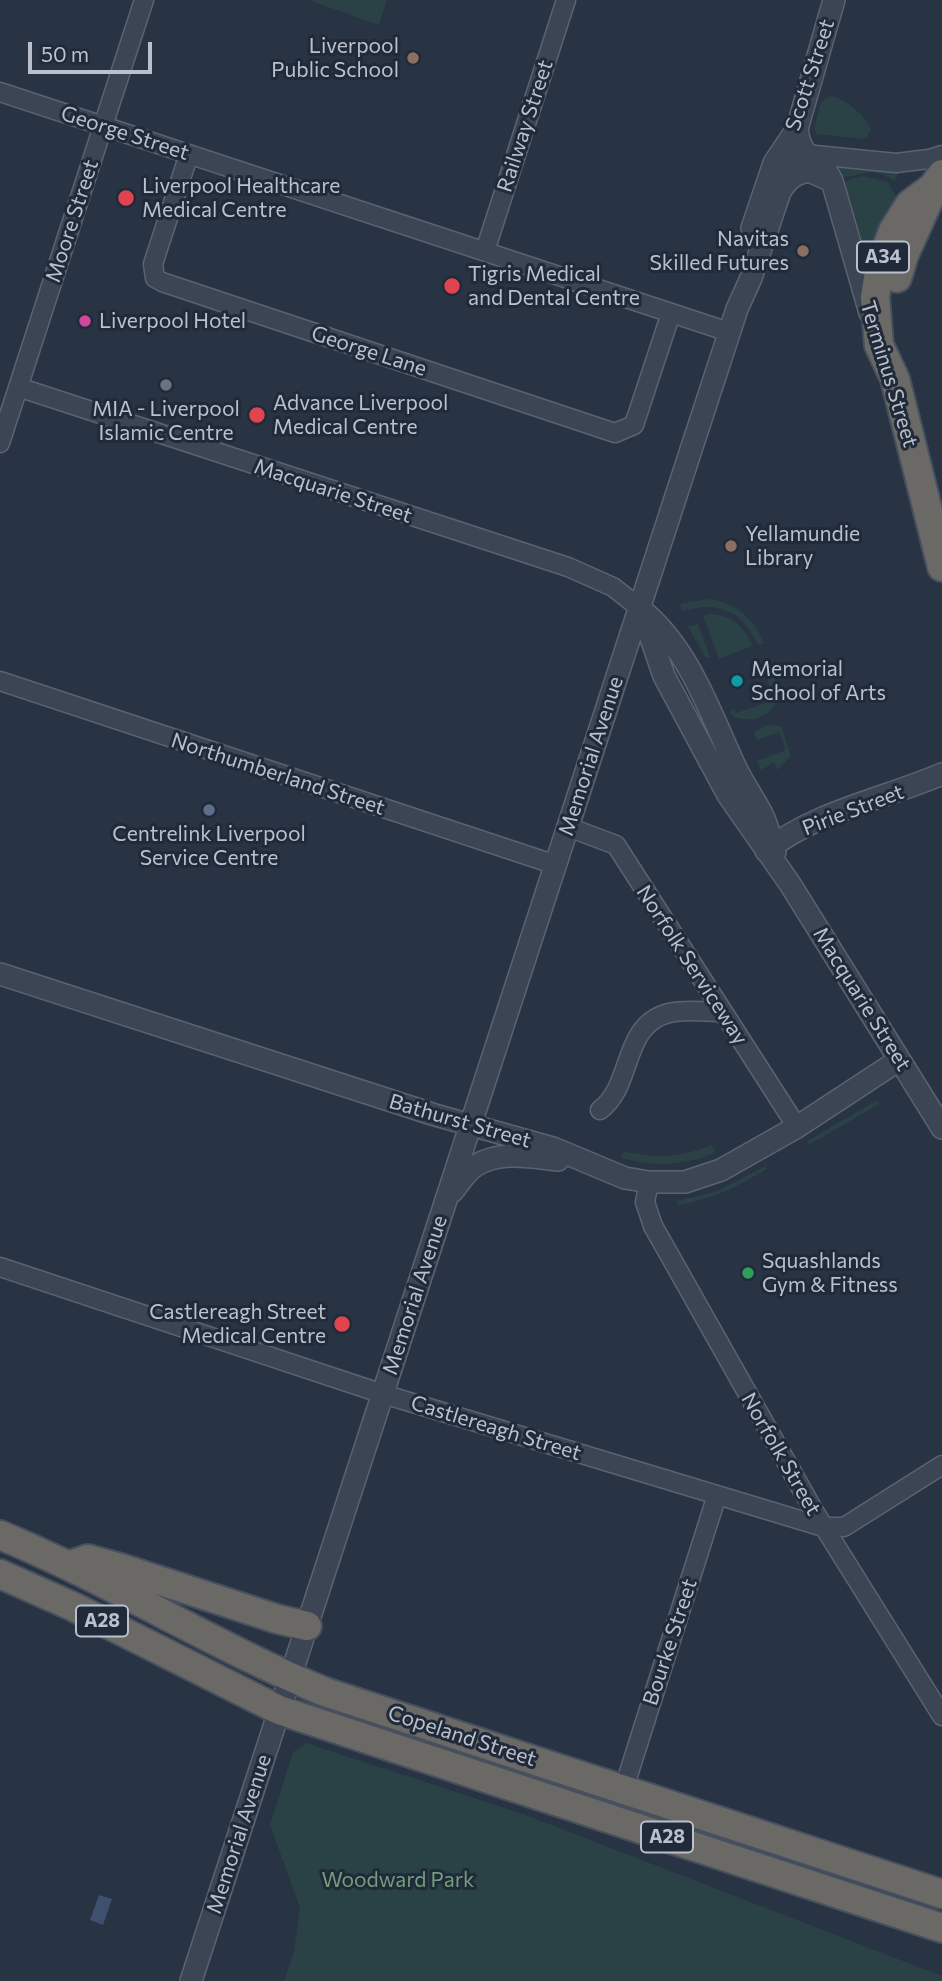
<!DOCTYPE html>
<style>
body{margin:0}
#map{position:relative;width:942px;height:1981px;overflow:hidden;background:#283344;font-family:Commissioner,sans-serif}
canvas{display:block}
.scale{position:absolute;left:28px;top:42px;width:124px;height:32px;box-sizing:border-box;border:4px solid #bac1cd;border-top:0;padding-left:9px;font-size:21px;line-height:24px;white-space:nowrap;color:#bac1cd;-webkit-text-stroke:5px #212a39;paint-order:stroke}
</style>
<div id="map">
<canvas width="942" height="1981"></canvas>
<div class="scale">50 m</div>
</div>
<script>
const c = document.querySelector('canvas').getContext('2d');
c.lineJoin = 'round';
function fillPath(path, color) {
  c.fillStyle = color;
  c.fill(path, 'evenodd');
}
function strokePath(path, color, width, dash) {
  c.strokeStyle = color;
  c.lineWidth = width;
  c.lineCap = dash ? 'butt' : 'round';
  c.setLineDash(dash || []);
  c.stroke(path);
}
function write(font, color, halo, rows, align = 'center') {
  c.font = font + ' Commissioner,sans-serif';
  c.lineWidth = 6;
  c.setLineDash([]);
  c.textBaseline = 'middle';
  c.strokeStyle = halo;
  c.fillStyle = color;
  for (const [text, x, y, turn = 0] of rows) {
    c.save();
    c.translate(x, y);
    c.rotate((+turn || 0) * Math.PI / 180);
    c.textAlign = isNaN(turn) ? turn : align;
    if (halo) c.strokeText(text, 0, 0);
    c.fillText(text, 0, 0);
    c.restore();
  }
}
fillPath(new Path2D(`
 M 308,0 L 387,0 L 379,25 Z
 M 831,96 C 844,98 867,116 871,129 L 867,137 L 860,139 L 817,134 L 814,128 L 821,102 Z
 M 823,160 L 897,171 L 899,173 L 894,181 C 868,162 856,182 840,175 C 834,172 828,165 823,160 Z
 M 864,176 L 888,182 L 898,200 L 867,249 L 864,248 L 843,185 L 847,180 Z
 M 708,599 C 735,602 754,618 764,643 L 758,645 C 742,610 718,601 682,611 L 680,604 Z
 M 710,614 C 731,614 745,628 753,646 L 719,659 L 703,616 Z
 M 698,624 L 710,657 L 706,658 L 688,627 Z
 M 769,658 L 777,686 L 770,688 L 762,660 Z
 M 779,694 C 775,716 750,726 731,715 L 730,711 L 734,709 L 736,713 L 771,701 L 770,697 Z
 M 767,725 L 781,726 L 791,756 L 777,770 L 774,763 L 761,770 L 756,761 L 786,750 L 779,732 L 757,740 L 754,732 Z
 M 877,1100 L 879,1104 L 809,1145 L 807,1141 Z
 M 712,1145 L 715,1153 C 683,1166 654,1167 621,1158 L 623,1151 C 655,1159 682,1157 712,1145 Z
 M 765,1166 L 767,1169 C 737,1187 711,1200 678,1205 L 677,1201 L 718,1191 Z
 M 306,1743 L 523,1814 L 942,1976 L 942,1981 L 284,1981 L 294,1951 L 300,1908 L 270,1825 L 293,1752 Z`), '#2a4145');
fillPath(new Path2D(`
 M 99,1895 L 112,1899 L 103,1925 L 90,1920 Z`), '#3e506d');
const minor = new Path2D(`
 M 0,92 L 729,332
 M 189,154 L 153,264 L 155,278 L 162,282 L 615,433 L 634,425 L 671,313
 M 776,179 L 788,160 L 805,154 L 896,163 L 929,159 L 942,155
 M 485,251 L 566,0
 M 18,387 L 568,567 L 613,587 L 641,609
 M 0,443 L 144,0
 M 0,681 L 556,865
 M 568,827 L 616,845 L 797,1127
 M 600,1110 C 634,1085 621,1025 669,1013 C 686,1009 706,1012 723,1012
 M 649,1182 L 645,1202 L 653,1226 L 814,1511 L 942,1716
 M 0,1267 L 383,1394 L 823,1527 L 844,1527 L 942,1465
 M 624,1788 L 717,1495`);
const tertiary = new Path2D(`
 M 797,129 C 801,163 822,158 832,181 L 870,313
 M 752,228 L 774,163 L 797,129 L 834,0
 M 641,609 L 664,676 L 728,795 L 790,884 L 942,1128
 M 644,612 C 689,650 710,712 734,764 C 742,782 754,798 763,816 C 768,827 771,840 775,852
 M 766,851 C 816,811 884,799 942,774
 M 0,974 L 435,1115 L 553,1148 L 625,1178 L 649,1182 L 685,1182 L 721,1170 L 797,1127 L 899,1060
 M 453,1191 C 459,1183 467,1171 475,1166 C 499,1150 532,1157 558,1160
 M 191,1981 L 737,309 L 751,278 L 780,192 C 787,180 795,173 809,171 L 832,181`);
const trunk = new Path2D(`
 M 942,174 L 933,187 L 910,204 L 893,231 L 880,266 L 875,297 L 879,345 L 895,379 L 942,567
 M 897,278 L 904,255 L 929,199
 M 0,1535 C 111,1581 214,1646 325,1692 L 942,1894
 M 76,1563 L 88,1559 L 124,1569 L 277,1619 L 307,1626
 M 0,1574 L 74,1607 L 279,1710 L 942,1928`);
strokePath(minor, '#5b6371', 21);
strokePath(tertiary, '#5b6371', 24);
strokePath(trunk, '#47505e', 32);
strokePath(minor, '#3c4554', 18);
strokePath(tertiary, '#3c4554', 21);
strokePath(trunk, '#6a6966', 28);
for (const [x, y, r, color] of [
 [413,58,7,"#8d6e63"],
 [126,198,9,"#e0444e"],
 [803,251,7,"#8d6e63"],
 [452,286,9,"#e0444e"],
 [85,321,7,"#d1479c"],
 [166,385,7,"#6b7280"],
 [257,415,9,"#e0444e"],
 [731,546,7,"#8d6e63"],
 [737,681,7,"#0f9aa8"],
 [209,810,7,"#5c6f8a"],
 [748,1273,7,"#2e9e5b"],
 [342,1324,9,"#e0444e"]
]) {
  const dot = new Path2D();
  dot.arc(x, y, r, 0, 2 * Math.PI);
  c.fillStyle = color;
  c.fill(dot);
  strokePath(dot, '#212a39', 2.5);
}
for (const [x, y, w] of [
 [883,257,52],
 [102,1621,52],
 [667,1837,52]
]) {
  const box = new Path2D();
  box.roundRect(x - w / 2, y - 15.5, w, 31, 5);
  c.fillStyle = '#212a39';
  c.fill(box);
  strokePath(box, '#bac1cd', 2);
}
write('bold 19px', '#bac1cd', null, [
 ["A34",883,257],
 ["A28",102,1621],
 ["A28",667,1837]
]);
write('21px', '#bac1cd', '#212a39', [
 ["Liverpool",399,46,"right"],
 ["Public School",399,70,"right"],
 ["Liverpool Healthcare",142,186],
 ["Medical Centre",142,210],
 ["Navitas",789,239,"right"],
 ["Skilled Futures",789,263,"right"],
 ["Tigris Medical",468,274],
 ["and Dental Centre",468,298],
 ["Liverpool Hotel",99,321],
 ["Advance Liverpool",273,403],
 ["Medical Centre",273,427],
 ["MIA - Liverpool",166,409,"center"],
 ["Islamic Centre",166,433,"center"],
 ["Yellamundie",745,534],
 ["Library",745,558],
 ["Memorial",751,669],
 ["School of Arts",751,693],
 ["Centrelink Liverpool",209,834,"center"],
 ["Service Centre",209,858,"center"],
 ["Squashlands",762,1261],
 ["Gym & Fitness",762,1285],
 ["Castlereagh Street",326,1312,"right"],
 ["Medical Centre",326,1336,"right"]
], 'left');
write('21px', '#bac1cd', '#212a39', [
 ["Scott Street",810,75,-72],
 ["Railway Street",525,126,-72],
 ["George Street",125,133,18],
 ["Moore Street",72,221,-72],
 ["George Lane",369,351,18],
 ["Terminus Street",889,374,73],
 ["Macquarie Street",333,491,18],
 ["Memorial Avenue",591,756,-72],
 ["Northumberland Street",278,774,18],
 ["Pirie Street",853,810,-21],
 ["Norfolk Serviceway",692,965,57],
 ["Macquarie Street",862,999,58],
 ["Bathurst Street",460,1121,16],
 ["Memorial Avenue",415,1295,-72],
 ["Castlereagh Street",496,1428,17],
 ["Norfolk Street",781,1454,60],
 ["Bourke Street",670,1642,-72],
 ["Copeland Street",462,1736,18],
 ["Memorial Avenue",239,1834,-72]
]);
write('21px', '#719e7c', '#212a39', [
 ["Woodward Park",398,1880]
]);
</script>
